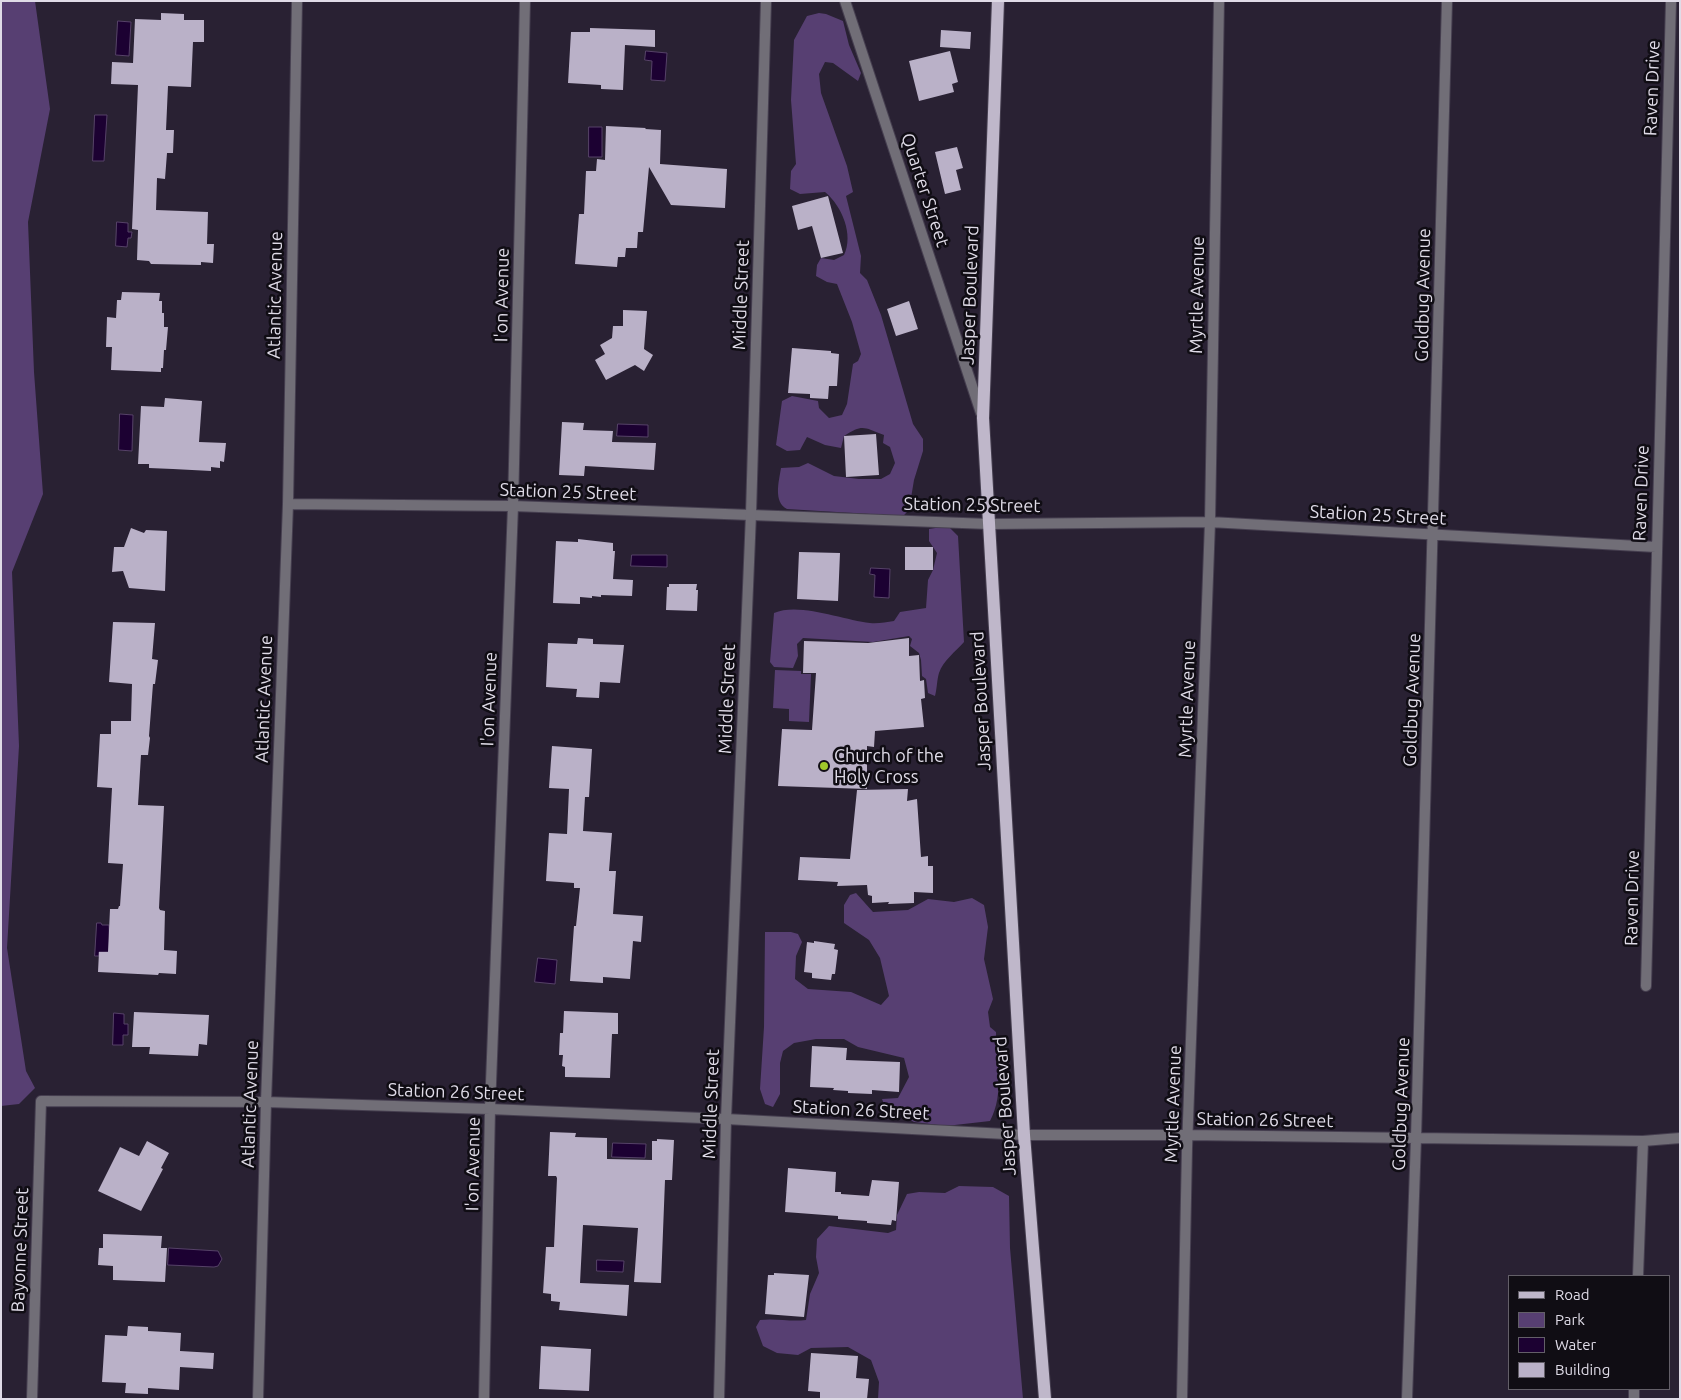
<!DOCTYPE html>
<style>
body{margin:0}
#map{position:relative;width:1681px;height:1400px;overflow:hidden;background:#292133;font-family:Ubuntu,sans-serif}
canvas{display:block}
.frame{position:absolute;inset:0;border:2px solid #dfdbe7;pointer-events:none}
.legend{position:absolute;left:1508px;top:1275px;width:162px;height:115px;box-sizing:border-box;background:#100d14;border:1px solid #635f68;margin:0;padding:6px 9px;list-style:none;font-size:15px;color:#dfdbe7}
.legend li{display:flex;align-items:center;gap:10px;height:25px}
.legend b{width:25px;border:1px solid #635f68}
</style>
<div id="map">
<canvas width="1681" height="1400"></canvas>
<div class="frame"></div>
<ul class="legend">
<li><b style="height:6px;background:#bfb7ca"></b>Road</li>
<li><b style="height:14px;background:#573f72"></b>Park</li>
<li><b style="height:14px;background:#1c0132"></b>Water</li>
<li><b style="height:14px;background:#bab1c8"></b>Building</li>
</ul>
</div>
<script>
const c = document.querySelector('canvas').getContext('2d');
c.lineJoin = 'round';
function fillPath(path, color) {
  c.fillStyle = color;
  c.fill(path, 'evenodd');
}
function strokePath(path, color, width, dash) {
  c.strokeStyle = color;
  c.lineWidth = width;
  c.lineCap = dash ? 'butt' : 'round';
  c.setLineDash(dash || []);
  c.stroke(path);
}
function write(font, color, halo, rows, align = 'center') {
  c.font = font + ' Ubuntu,sans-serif';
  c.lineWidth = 5;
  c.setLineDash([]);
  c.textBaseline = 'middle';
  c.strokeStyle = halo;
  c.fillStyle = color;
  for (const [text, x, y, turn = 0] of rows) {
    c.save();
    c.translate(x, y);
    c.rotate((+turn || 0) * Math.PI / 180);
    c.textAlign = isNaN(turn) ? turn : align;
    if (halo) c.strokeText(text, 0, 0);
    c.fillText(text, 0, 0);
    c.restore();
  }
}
fillPath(new Path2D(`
 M 1,1 L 35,1 L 50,109 L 28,222 L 34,372 L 43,494 L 12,572 L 19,746 L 7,948 L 26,1071 L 35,1088 L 19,1104 L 1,1106 Z
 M 819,13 L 826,14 L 843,21 L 849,45 L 861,73 L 858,81 L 833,63 L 825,62 L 819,74 L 821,93 L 847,166 L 853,192 L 846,196 L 861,256 L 860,273 L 867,280 L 881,315 L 913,424 L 923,439 L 923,451 L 914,480 L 909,510 L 903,516 L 787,509 C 773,502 779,481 781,468 L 799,467 L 808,463 L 834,476 L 859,479 L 881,479 L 890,474 L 895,463 L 890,447 L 883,443 L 884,435 C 863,427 863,424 844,436 L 841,448 L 825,445 L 807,437 L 800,450 L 787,451 L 776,445 L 782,401 L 792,396 L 818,401 L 819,408 L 829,418 L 842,415 L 847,404 L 853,364 L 858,361 L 861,354 L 852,322 L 837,284 L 827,282 L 816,276 L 817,265 L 821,258 L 834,260 L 844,255 C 854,235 842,206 825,192 L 800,194 L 790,189 L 791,171 L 796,164 L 791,100 L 794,40 L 807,16 Z
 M 948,526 L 958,536 L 964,642 C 956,651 943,661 939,673 C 937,679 937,689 935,696 L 928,693 L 926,679 L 922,676 L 921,660 L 919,653 L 910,646 L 912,639 L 909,636 L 873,642 L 803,638 L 797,644 L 798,656 L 793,668 L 774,667 L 770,662 L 774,613 C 799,602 843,620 870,623 C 878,624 886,622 894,621 L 900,612 L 926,608 L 928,580 L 933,570 L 937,553 L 929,541 L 929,529 Z
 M 775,670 L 801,671 L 801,674 L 811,674 L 809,722 L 789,721 L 789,709 L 773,708 Z
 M 856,893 L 873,912 L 908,910 L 928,899 L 954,902 L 972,898 L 984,905 L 988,927 L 984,959 L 993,999 L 988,1012 L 990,1027 L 996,1032 C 996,1062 1005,1093 990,1121 L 946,1126 L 914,1122 L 885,1107 L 882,1099 L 898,1098 L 909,1077 L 904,1058 L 858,1047 L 844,1039 L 816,1039 L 794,1043 L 783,1051 L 780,1063 L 780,1094 L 773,1107 L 765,1104 L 760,1089 L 764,1027 L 765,932 L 791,932 L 798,934 L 802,942 L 796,956 L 795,979 L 808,989 L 851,992 L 881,1005 L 889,996 L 880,958 L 869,940 L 844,923 L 844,905 L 850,895 Z
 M 959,1186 L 993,1187 L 1009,1196 L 1010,1248 L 1023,1399 L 878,1399 L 879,1382 L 871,1360 L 848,1347 L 811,1348 L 798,1355 L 777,1353 L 763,1346 L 756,1327 L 760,1320 C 776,1318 790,1322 806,1320 L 810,1294 L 819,1273 L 816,1257 L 817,1239 L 829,1226 L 888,1233 L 896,1230 L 897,1215 L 907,1194 L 919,1192 L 945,1193 Z`), '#573f72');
const water = new Path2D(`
 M 118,21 L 131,22 L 129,56 L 116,55 Z
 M 646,51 L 667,53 L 665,81 L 651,80 L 652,61 L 645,60 Z
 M 95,115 L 107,115 L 104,161 L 93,161 Z
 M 589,127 L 602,127 L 602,157 L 589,157 Z
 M 117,222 L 128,223 L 128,232 L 132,232 L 131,238 L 128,238 L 127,247 L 116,246 Z
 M 120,414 L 133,415 L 132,451 L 119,450 Z
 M 618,424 L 648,425 L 648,437 L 617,436 Z
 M 632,555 L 667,555 L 667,567 L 631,566 Z
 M 871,568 L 890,569 L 889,598 L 874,597 L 875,575 L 870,574 Z
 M 97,923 L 101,923 L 102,925 L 109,925 L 110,952 L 99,952 L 99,956 L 95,956 Z
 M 538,958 L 557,960 L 555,984 L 535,982 Z
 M 114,1013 L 124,1014 L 124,1024 L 128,1024 L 128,1035 L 123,1035 L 123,1045 L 113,1045 Z
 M 613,1143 L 646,1144 L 645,1158 L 612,1157 Z
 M 169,1248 L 218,1251 L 222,1259 L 218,1266 L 214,1267 L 168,1265 Z
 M 597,1260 L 624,1261 L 623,1272 L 597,1271 Z`);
fillPath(water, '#1c0132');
strokePath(water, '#564268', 1);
fillPath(new Path2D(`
 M 161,13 L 184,14 L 184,20 L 204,20 L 204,42 L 193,42 L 191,87 L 168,86 L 166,130 L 174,130 L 173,153 L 167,153 L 165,179 L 157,178 L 156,210 L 208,212 L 207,244 L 214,244 L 213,263 L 201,262 L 201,265 L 151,264 L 149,261 L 137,260 L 138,230 L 132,229 L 138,85 L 111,84 L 112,62 L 133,63 L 135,19 L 161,20 Z
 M 590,28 L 655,30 L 655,47 L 625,45 L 623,90 L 601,89 L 601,85 L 568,83 L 571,32 L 590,32 Z
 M 941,30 L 971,32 L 970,49 L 940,47 Z
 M 950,51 L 958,82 L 952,84 L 954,92 L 919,101 L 909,61 Z
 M 606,126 L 646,128 L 645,129 L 661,130 L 660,164 L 727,169 L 725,208 L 671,205 L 649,167 L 643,232 L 638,232 L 637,248 L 626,248 L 625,257 L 618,257 L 617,267 L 575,264 L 579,214 L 584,214 L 586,171 L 596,171 L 597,159 L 605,160 Z
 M 957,147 L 963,168 L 956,170 L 961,190 L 945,194 L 935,152 Z
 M 828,196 L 843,253 L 821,258 L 812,226 L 798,230 L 792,206 Z
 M 122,292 L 160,293 L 159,301 L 162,301 L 162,313 L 164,313 L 164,327 L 168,327 L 166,350 L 164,350 L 163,368 L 161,368 L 161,372 L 111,370 L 112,347 L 106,347 L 107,317 L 116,318 L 117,300 L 121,300 Z
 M 909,301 L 918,329 L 896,336 L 887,309 Z
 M 623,310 L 647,311 L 644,349 L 653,355 L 644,371 L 635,365 L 606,380 L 595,360 L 605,354 L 600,345 L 612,338 L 613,326 L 623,326 Z
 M 792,348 L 831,351 L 831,353 L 839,354 L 837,386 L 829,386 L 828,399 L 810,398 L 810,394 L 788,393 Z
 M 165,398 L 202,401 L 199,442 L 226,443 L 224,462 L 220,461 L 220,468 L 211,467 L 211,471 L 173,469 L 149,468 L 149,464 L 138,464 L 141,406 L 164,407 Z
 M 562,422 L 584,423 L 583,430 L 613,431 L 612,442 L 656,443 L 654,470 L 585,466 L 584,476 L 559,475 Z
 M 876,434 L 879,475 L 846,477 L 844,436 Z
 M 131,528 L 144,533 L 146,530 L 167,531 L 165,591 L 129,588 L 123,571 L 112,572 L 114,547 L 124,547 Z
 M 578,539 L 613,543 L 613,551 L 615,551 L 613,579 L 633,580 L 632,596 L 601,595 L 601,597 L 592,596 L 592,598 L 580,597 L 580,604 L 553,603 L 556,541 L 578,542 Z
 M 905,547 L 933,547 L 933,570 L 905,570 Z
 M 799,552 L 840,553 L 838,601 L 797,599 Z
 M 669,584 L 697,584 L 696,590 L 698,590 L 697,611 L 666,610 L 667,587 L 669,587 Z
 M 113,622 L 155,623 L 152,659 L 158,660 L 155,684 L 153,684 L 149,736 L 150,738 L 148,755 L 141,755 L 138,805 L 164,806 L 159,908 L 160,910 L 165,911 L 164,950 L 177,951 L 176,974 L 159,973 L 158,975 L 98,972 L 99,952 L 108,952 L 110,909 L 118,909 L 119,906 L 120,906 L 123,864 L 108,863 L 112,788 L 97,787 L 100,734 L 111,734 L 111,721 L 131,721 L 132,684 L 109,682 Z
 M 578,638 L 593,639 L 593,644 L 624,645 L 620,683 L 600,682 L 599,698 L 576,697 L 577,689 L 546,687 L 548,643 L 577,644 Z
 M 909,638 L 909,656 L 919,655 L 920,681 L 924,680 L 925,698 L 921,699 L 924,727 L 875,731 L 874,747 L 867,746 L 867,789 L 778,786 L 782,729 L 812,730 L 816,673 L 803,673 L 804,641 L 868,643 Z
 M 552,746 L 592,749 L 589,797 L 585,797 L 583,831 L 612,833 L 609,871 L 616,871 L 613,914 L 643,916 L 641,942 L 633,941 L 630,979 L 603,977 L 603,983 L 570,981 L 574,926 L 576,926 L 580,888 L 574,888 L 574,883 L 546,881 L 549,833 L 567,834 L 569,789 L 549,788 Z
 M 908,789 L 907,801 L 917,799 L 921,857 L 928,856 L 928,866 L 933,866 L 933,893 L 914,892 L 914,903 L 888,904 L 889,902 L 872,903 L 872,896 L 868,895 L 867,885 L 837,886 L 838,882 L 798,880 L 800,857 L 850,859 L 857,790 Z
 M 814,941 L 835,944 L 834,949 L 838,950 L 835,974 L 832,974 L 831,980 L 812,978 L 812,973 L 804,972 L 807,942 L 814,943 Z
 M 564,1011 L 618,1013 L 618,1034 L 612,1034 L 610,1078 L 565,1077 L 565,1067 L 562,1066 L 563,1055 L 559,1055 L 560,1033 L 563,1033 Z
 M 134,1012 L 209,1015 L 207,1045 L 199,1044 L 198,1056 L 149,1054 L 150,1047 L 132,1047 Z
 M 812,1046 L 847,1048 L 846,1060 L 900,1062 L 899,1092 L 872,1090 L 872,1094 L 848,1093 L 848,1091 L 833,1090 L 834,1088 L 810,1087 Z
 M 550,1132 L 576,1133 L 575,1137 L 607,1138 L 607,1159 L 652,1160 L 652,1141 L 657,1141 L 657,1139 L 674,1140 L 672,1180 L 665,1180 L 661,1283 L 634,1282 L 638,1228 L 583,1225 L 580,1283 L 629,1285 L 627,1316 L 559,1310 L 560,1302 L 551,1301 L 551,1294 L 543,1293 L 546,1247 L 554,1247 L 557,1178 L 556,1176 L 548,1176 Z
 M 147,1141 L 169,1153 L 161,1168 L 163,1169 L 141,1211 L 98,1191 L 120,1147 L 139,1156 Z
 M 788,1168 L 836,1172 L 835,1192 L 841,1192 L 841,1194 L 869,1196 L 872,1180 L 899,1182 L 896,1221 L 892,1220 L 891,1225 L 867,1223 L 867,1221 L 838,1219 L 838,1216 L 785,1212 Z
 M 103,1234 L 162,1236 L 161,1248 L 167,1248 L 165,1282 L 113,1280 L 113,1266 L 98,1265 L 99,1248 L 103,1248 Z
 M 774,1273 L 809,1275 L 804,1317 L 765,1314 L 768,1275 L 774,1275 Z
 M 128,1326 L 148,1327 L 148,1331 L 181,1333 L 180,1351 L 214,1353 L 213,1369 L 180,1367 L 179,1390 L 148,1388 L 148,1394 L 125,1393 L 126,1383 L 102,1382 L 105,1335 L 127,1336 Z
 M 541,1346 L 591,1349 L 589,1391 L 539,1389 Z
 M 811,1353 L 858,1356 L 856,1378 L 869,1379 L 867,1399 L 820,1399 L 820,1392 L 808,1391 Z`), '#bab1c8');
const minor = new Path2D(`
 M 845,1 L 981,413
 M 288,504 L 513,506 L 989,524 L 1210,522 L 1656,547
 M 1646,986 L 1671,1
 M 1638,1276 L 1643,1141
 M 32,1399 L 41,1101 L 266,1102 L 490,1109 L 726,1119 L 1024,1135 L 1188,1135 L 1643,1141 L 1680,1138
 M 258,1399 L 266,1102 L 288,504 L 297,1
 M 484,1399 L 490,1109 L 513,506 L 525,1
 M 1182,1399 L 1187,1148 L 1210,522 L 1219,1
 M 1407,1399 L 1416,1138 L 1447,1
 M 1634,1399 L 1634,1389`);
const tertiary = new Path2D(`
 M 719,1399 L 726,1119 L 751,514 L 766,1`);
const primary = new Path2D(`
 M 998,1 L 983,418 L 1024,1135 L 1045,1399`);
strokePath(minor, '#463f50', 12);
strokePath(tertiary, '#463f50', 12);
strokePath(primary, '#463f50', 14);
strokePath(minor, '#716e77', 10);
strokePath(tertiary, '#716e77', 10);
strokePath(primary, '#bfb7ca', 12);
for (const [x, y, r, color] of [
 [824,766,5,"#a0c92c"]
]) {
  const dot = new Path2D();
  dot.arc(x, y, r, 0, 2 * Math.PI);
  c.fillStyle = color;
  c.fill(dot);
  strokePath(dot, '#100d14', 2);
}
write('18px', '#dfdbe7', '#100d14', [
 ["Raven Drive",1652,88,-88],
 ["Quarter Street",925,190,72],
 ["Atlantic Avenue",275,295,-89],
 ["I'on Avenue",502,295,-89],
 ["Middle Street",741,295,-88],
 ["Jasper Boulevard",970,295,-88],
 ["Myrtle Avenue",1197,295,-89],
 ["Goldbug Avenue",1423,295,-89],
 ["Station 25 Street",568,492,2],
 ["Raven Drive",1641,493,-88],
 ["Station 25 Street",972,505,1],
 ["Station 25 Street",1378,515,3],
 ["Atlantic Avenue",264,699,-88],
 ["I'on Avenue",489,699,-88],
 ["Middle Street",727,699,-88],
 ["Myrtle Avenue",1187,699,-88],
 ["Goldbug Avenue",1412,700,-88],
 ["Jasper Boulevard",981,701,-93],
 ["Raven Drive",1632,898,-89],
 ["Station 26 Street",456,1092,2],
 ["Atlantic Avenue",250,1104,-88],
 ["Middle Street",711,1104,-88],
 ["Myrtle Avenue",1173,1104,-88],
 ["Goldbug Avenue",1401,1104,-88],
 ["Jasper Boulevard",1005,1106,-94],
 ["Station 26 Street",861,1110,3],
 ["Station 26 Street",1265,1120,1],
 ["I'on Avenue",473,1164,-89],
 ["Bayonne Street",20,1250,-88]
]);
write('18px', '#dfdbe7', '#100d14', [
 ["Church of the",834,756],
 ["Holy Cross",834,777]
], 'left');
</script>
